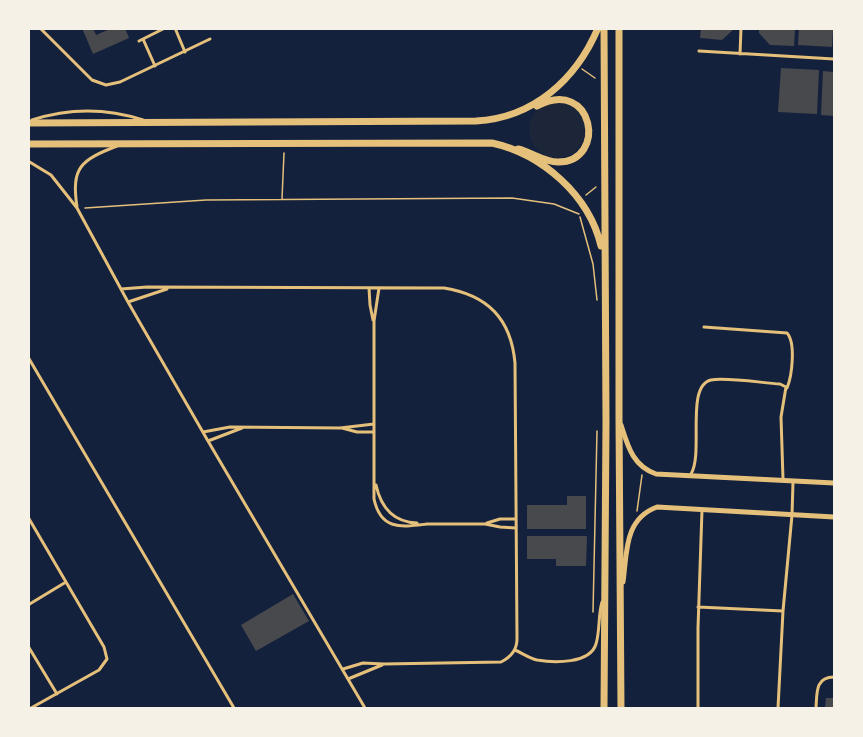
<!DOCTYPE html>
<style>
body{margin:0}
#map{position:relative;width:863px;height:737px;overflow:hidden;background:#14213d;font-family:"Varela Round",sans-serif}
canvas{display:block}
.frame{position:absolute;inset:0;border:30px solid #f6f1e7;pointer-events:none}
</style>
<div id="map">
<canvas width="863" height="737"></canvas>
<div class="frame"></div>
</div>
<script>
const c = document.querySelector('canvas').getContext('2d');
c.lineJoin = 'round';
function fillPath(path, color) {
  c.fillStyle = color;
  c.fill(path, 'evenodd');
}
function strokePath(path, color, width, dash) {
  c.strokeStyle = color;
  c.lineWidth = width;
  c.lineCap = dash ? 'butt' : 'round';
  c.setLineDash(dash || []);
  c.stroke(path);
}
fillPath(new Path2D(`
 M529 130a28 28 0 1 1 56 0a28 28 0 1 1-56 0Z`), '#1d2539');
fillPath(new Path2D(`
 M 82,28 L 93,28 L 96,35 L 112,28 L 125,28 L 129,38 L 93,54 Z
 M 701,28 L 735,28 L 722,40 L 700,38 Z
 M 759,28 L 795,28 L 794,46 L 770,45 L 759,33 Z
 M 799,28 L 833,28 L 832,47 L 798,45 Z
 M 781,68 L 819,70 L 817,114 L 778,112 Z
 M 823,71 L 834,72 L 834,116 L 821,115 Z
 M 567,496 L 586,496 L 586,529 L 527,529 L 527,505 L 567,505 Z
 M 527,536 L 587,536 L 586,566 L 556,566 L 556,559 L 527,559 Z
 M 293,594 L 309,621 L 256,651 L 241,625 Z
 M 826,698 L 834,698 L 834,708 L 825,708 Z`), '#48494c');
strokePath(new Path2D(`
 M 582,69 L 595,78
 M 586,195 L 596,187
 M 282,199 L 284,153
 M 85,208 L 206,200 L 512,198 L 554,204 L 579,214
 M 580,217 L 593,264 L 597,300
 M 637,511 L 642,475
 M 593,612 L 597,431`), '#e5c07b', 1.5);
strokePath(new Path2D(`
 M 40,28 L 92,80 L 106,85 L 120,82 L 210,39
 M 175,28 L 185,52
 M 143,39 L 155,66
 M 139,41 L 165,28
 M 699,51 L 834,59
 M 740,54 L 741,28
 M 32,120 C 69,108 106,108 143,120
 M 28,161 L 51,175 L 77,208 L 128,302 L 208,441 L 365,708
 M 77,207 C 71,167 81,160 117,146
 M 369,288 L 370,305 L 373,320
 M 379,288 L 374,321 L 374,499 C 381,531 402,527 427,524
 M 121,289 L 147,287 L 444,288 C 488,295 511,319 515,363 L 517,639 C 517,650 511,657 501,662 L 384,664 L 363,663 L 343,669
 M 128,302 L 167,289
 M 704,327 L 787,333 C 796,343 792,376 787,388
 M 28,357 L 234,708
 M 342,428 L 357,432 L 374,432
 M 203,432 L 230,427 L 340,428 L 374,424
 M 208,441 L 242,428
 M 691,474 C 704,453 685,386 711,380 C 725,377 763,383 780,384 L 786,387 L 781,417 L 783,479
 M 376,485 C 381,508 393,522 417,523
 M 28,517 L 104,647 L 107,659 L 99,670 L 31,708
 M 487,523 L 500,519 L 516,519
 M 427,524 L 485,524 L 500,527 L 516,528
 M 28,605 L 66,582
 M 698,607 L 783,611
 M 28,646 L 57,694
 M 515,650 C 522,653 529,658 537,660 C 554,663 590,664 596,644 C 600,631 598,616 602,602
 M 348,679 L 382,665
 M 698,708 L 698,628 L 702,510
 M 778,708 L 783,611 L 792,515 L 793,482
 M 816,708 C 817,693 815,677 834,677`), '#e5c07b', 3);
strokePath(new Path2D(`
 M 621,425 C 628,447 633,466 656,474 L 834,483
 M 623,582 C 627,553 624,519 657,507 L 834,517`), '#e5c07b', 5);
strokePath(new Path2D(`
 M 604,28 L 606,422 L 604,708
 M 619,28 L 619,418 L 621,708
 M 28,123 L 476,121 C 533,118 576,80 598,28
 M 28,144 L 492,143 C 542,154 589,195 601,246
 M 518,149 C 531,152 544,162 558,162 C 608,162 594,76 537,106`), '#e5c07b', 7);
</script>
